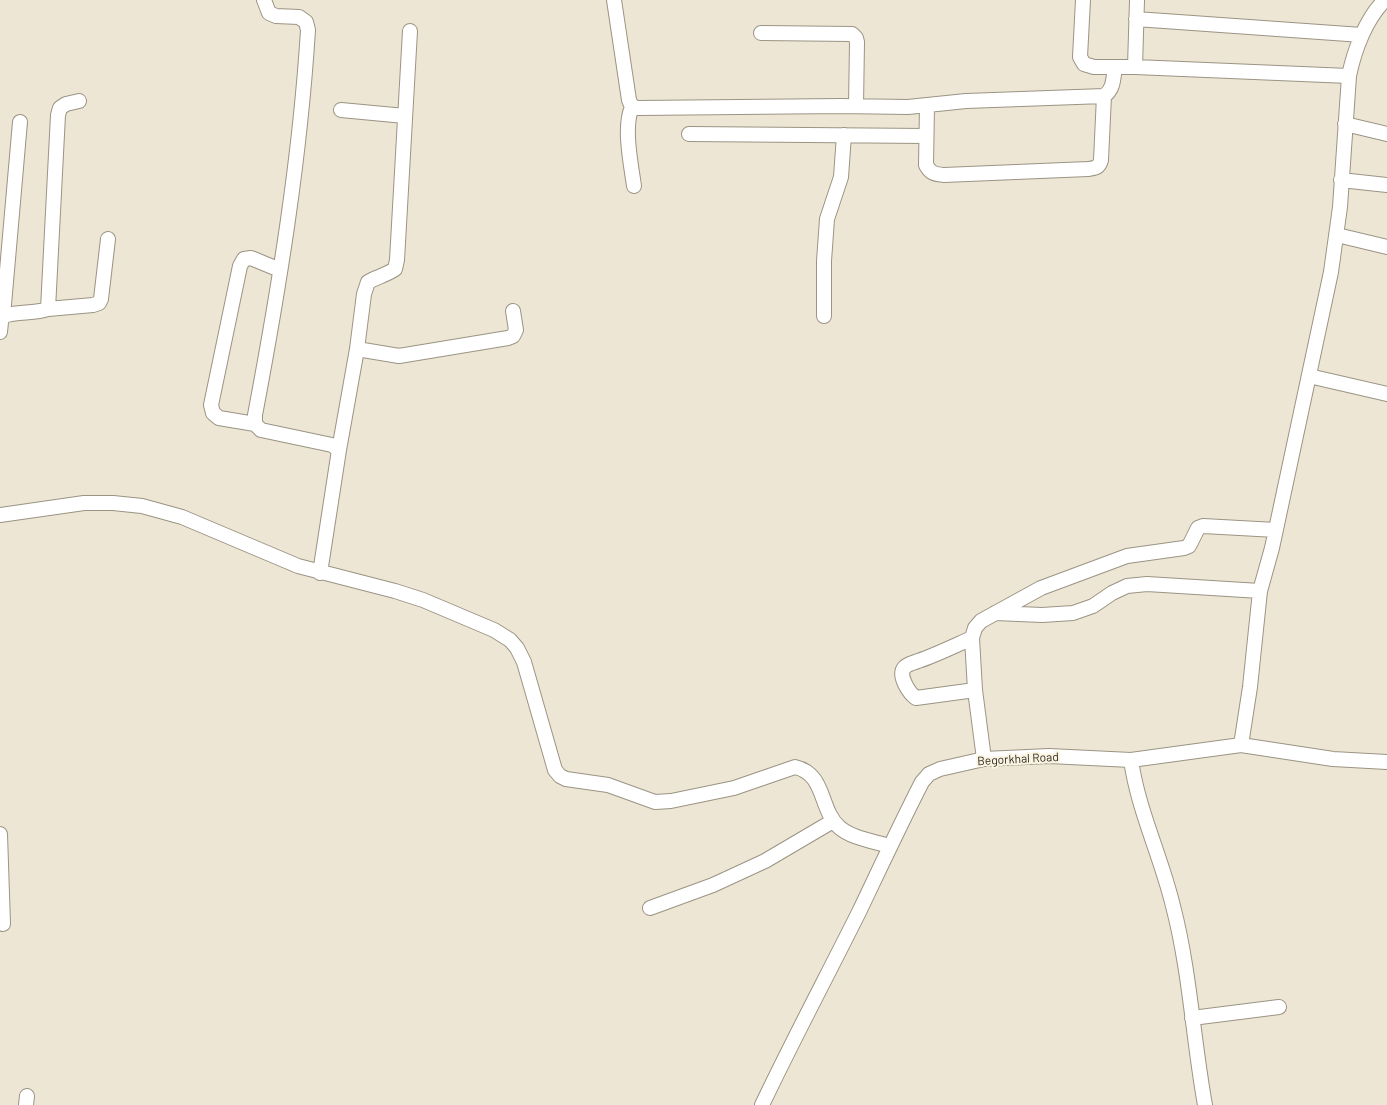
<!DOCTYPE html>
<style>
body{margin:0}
canvas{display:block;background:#ede6d4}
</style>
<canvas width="1387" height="1105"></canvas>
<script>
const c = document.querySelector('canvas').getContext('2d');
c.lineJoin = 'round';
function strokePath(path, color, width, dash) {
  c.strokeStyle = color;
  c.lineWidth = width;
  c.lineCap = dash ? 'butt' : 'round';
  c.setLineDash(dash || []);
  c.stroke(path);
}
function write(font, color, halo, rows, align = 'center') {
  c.font = font + ' Barlow,sans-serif';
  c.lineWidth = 4;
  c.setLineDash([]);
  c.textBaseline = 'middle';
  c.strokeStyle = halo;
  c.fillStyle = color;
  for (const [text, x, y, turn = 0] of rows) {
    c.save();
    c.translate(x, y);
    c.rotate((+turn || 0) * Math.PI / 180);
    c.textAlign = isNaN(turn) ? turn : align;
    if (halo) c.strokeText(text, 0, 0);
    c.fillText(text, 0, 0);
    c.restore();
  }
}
const minor = new Path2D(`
 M 264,0 L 269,13 L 276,16 L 299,17 L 306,22 L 308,30 C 300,159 279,288 255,415 L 255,424 L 261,430 L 332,445 L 339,450 L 320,573
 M 614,0 L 629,100 L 632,107 L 638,108 L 841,106 L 908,107 L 966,101 L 1104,96 C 1114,89 1113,79 1115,67
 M 1083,0 L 1080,57 L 1084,64 L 1094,67 L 1135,67 L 1349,76
 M 1136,19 L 1362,35
 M 761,33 L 852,34 L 856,38 L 857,42 L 856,106
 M 1135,67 L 1137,0
 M 927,106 L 926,165 C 931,174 935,174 944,175 L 1088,169 C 1095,168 1099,168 1101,160 L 1104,96
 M 632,107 C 623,127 631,164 634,186
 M 341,110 L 405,116
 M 1345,124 L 1387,134
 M 689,134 L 926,136
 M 1341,180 L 1387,185
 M 1337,235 L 1387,247
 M 48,309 L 93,305 L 99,303 L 101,299 L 108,239
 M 3,316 L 20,122
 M 824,316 L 824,261 L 827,219 L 841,177 L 844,135
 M 0,332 L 1,322 L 3,316 C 18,311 34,314 48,309 L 58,115 L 60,108 L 66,104 L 79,101
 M 357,349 L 399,356 L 508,338 L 513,336 L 516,330 L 513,311
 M 1309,376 L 1387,394
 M 255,424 L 219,418 L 213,413 L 211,405 L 240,266 L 244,259 L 251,258 L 280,270
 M 339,450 L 357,349 L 364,294 L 368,282 C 377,277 386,275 395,269 L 397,260 L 410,31
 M 0,515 L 84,503 L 113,503 L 142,506 L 182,517 L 298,566 L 395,591 L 423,600 L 494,630 L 510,640 L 517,648 L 524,662 L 555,770 L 560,776 L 566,779 L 608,785 L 655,802 L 671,801 L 734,788 L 795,767 C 826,774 819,809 839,827 C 851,838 873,841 889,846
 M 995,613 L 1042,615 L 1073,613 L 1093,606 L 1112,593 L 1127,586 L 1147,584 L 1260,591
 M 972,638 C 954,646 936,655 918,661 C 913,663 907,664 904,668 C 898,676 909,693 916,698 L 975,690
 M 1241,745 L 1250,687 L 1260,591 L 1272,548 L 1331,272 L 1340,207 L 1349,76 C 1354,51 1366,18 1385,0
 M 984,759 L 975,690 L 972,638 L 975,628 L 981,621 L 1041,588 L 1127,556 L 1184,548 L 1189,546 L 1198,528 L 1203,526 L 1276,530
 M 1131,760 C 1138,810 1161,856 1173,906 C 1190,971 1193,1039 1205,1105
 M 0,834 L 3,924
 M 650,908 L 713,885 L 765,861 L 833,821
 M 1192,1018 L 1279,1007
 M 26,1105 L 27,1096
 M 762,1105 C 793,1040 827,976 859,912 C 880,868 900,825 922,782 L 929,774 L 940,769 L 984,759 L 1049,756 L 1131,760 L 1241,745 L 1333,759 L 1387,762`);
strokePath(minor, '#9b9484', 16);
strokePath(minor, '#fff', 14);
write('12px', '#2b2922', '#fbf4e1', [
 ["Begorkhal Road",1018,759,-3]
]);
</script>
